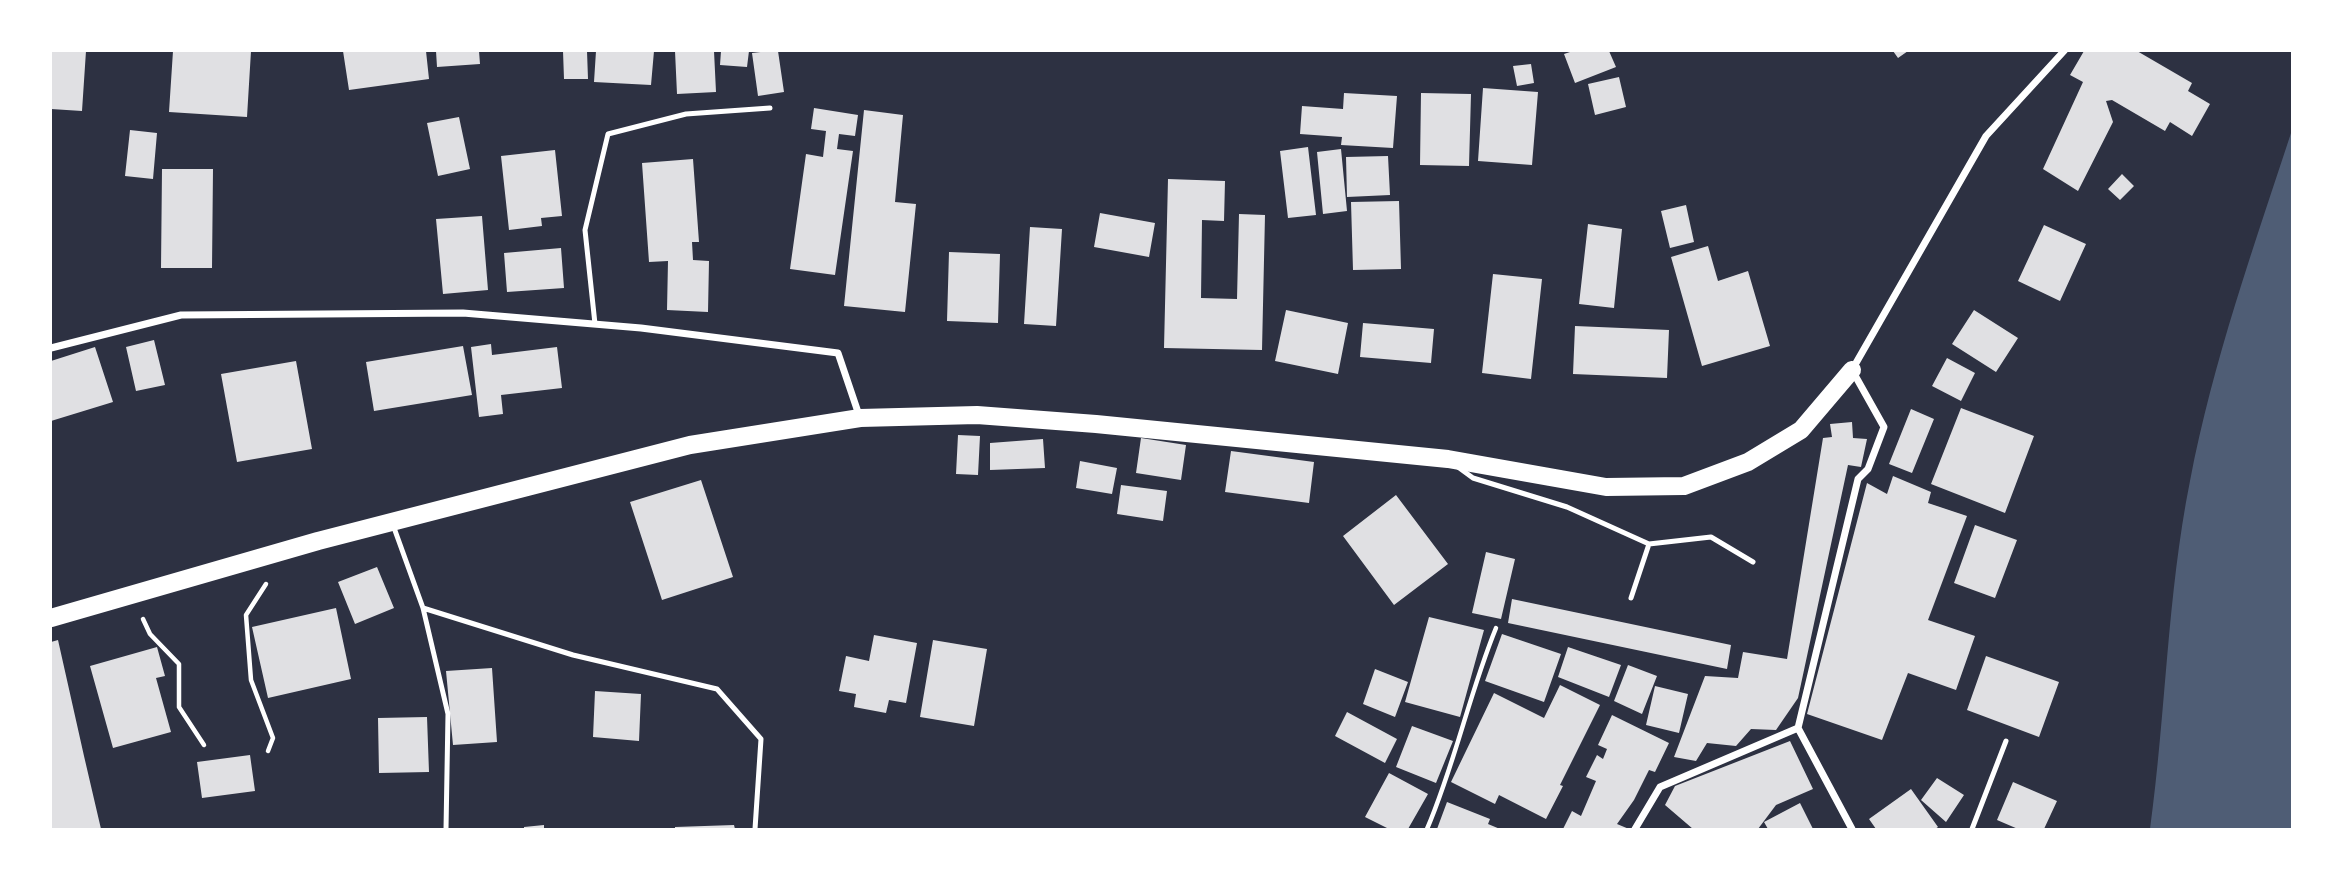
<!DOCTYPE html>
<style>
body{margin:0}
#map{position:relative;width:2343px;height:880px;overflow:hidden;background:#2d3142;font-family:"Golos Text",sans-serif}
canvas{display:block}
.frame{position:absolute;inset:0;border:52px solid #fff;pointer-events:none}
</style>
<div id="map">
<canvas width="2343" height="880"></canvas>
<div class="frame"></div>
</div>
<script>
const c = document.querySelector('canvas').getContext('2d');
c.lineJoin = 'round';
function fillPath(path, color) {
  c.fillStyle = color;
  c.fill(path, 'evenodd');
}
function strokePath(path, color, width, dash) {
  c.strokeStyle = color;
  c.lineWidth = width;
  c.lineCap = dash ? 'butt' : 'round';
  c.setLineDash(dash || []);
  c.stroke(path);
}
fillPath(new Path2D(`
 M 2292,130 L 2292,829 L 2150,829 C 2166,713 2167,596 2190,481 C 2213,361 2254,246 2292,130 Z`), '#4f5d75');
fillPath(new Path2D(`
 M 51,51 L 86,51 L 82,111 L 51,109 Z
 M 173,51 L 251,51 L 247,117 L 169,112 Z
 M 343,51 L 426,51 L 429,79 L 349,90 Z
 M 436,51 L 479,51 L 480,64 L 437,67 Z
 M 563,51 L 587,51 L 588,79 L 564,79 Z
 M 596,51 L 654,51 L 651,85 L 594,82 Z
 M 675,51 L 714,51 L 716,92 L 677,94 Z
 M 721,51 L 749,51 L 747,67 L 720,65 Z
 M 769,51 L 778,51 L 784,92 L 758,96 L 752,53 Z
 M 1573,51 L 1609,51 L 1616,67 L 1575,83 L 1564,54 Z
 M 1893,51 L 1908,51 L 1898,58 Z
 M 2084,51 L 2137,51 L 2192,83 L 2188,91 L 2210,104 L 2192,136 L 2170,122 L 2165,131 L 2112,100 L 2106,101 L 2113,122 L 2078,191 L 2043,169 L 2083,82 L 2070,75 Z
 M 1531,64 L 1534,83 L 1517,86 L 1513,66 Z
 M 1619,77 L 1626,107 L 1595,115 L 1588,84 Z
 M 1483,88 L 1538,92 L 1532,165 L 1478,161 Z
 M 1344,93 L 1397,96 L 1393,148 L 1341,145 L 1342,137 L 1300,134 L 1302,106 L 1343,109 Z
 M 1421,93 L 1471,94 L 1469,166 L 1420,165 Z
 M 814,108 L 858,115 L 855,136 L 839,134 L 837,149 L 853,151 L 835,275 L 790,269 L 806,154 L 823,157 L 826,131 L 811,129 Z
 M 864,110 L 903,115 L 895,202 L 916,204 L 905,312 L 844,306 Z
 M 459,117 L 470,169 L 438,176 L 427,123 Z
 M 130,130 L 157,133 L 153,179 L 125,176 Z
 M 1308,147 L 1316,215 L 1288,218 L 1280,151 Z
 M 1341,149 L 1347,211 L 1323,214 L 1317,152 Z
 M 555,150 L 562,216 L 541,218 L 542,226 L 509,230 L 501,156 Z
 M 1388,156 L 1390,195 L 1347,197 L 1346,157 Z
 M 693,159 L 699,242 L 692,242 L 693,260 L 709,261 L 708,312 L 667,310 L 668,261 L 649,262 L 642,163 Z
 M 162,169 L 213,169 L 212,268 L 161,268 Z
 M 2122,174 L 2134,186 L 2120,200 L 2108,189 Z
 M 1168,179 L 1225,181 L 1224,221 L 1202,220 L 1201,298 L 1237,299 L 1239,214 L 1265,215 L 1262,350 L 1164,348 Z
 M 1399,201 L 1401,269 L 1353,270 L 1351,202 Z
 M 1686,205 L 1694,242 L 1670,248 L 1661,211 Z
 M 1100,213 L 1155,223 L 1149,257 L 1094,247 Z
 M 482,216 L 488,290 L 443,294 L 436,219 Z
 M 1588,224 L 1622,229 L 1614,308 L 1579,304 Z
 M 2044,225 L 2086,244 L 2060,301 L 2018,281 Z
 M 1030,227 L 1062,229 L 1056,326 L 1024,324 Z
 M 1708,246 L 1718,281 L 1748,271 L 1770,346 L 1702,366 L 1671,257 Z
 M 561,248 L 564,288 L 507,292 L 504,253 Z
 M 949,252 L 1000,254 L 998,323 L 947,321 Z
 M 1493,274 L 1542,279 L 1531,379 L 1482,373 Z
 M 1286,310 L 1348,323 L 1338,374 L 1275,361 Z
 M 1974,310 L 2018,338 L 1996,372 L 1952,344 Z
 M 1363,323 L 1434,329 L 1431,363 L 1360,357 Z
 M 1575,326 L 1669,330 L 1667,378 L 1573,374 Z
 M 154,340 L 165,385 L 136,391 L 126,347 Z
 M 491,344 L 492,355 L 557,347 L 562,388 L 501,395 L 503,414 L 479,417 L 471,347 Z
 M 463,346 L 472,395 L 374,411 L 366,362 Z
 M 95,347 L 113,402 L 51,421 L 51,361 Z
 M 1947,358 L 1975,373 L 1961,401 L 1932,386 Z
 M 296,361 L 312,449 L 237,462 L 221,374 Z
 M 1961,408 L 2034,436 L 2005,513 L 1931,484 Z
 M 1911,409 L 1934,419 L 1912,473 L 1889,464 Z
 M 1852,422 L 1853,438 L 1867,439 L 1861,467 L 1848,465 L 1798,698 L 1776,730 L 1751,729 L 1736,746 L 1707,743 L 1696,761 L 1674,757 L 1705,676 L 1738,678 L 1743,652 L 1787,659 L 1823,438 L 1832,437 L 1830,424 Z
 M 958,435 L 980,436 L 978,475 L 956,474 Z
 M 1141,438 L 1186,445 L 1181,480 L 1136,473 Z
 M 1043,439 L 1045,468 L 990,470 L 990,443 Z
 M 1231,451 L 1314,462 L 1309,503 L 1225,492 Z
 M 1080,461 L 1117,468 L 1112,494 L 1076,488 Z
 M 1893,476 L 1931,492 L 1928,503 L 1967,516 L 1928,620 L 1975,636 L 1956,690 L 1908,673 L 1882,740 L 1807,714 L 1867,483 L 1887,494 Z
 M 701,480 L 733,577 L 662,600 L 630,502 Z
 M 1121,485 L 1167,491 L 1163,521 L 1117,514 Z
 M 1396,495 L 1448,564 L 1394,605 L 1343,536 Z
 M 1975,525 L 2017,540 L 1995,598 L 1954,583 Z
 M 1486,552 L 1515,559 L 1501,619 L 1472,613 Z
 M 377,567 L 394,608 L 355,624 L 338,582 Z
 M 1512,599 L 1731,645 L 1727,669 L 1508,623 Z
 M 336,608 L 351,679 L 268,698 L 252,627 Z
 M 1429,617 L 1484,630 L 1460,717 L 1405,702 Z
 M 1502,634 L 1561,654 L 1544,702 L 1485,681 Z
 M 874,635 L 917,643 L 906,703 L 889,700 L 886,713 L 854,707 L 856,694 L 839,691 L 846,656 L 869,661 Z
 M 58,640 L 84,756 L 101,829 L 51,829 L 51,642 Z
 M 933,640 L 987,649 L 974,726 L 920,717 Z
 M 157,647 L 165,676 L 156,678 L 171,732 L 113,748 L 90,666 Z
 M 1568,647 L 1621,665 L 1609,697 L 1558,677 Z
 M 1986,656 L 2059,682 L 2039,737 L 1967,710 Z
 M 1628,665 L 1657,676 L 1642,714 L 1614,701 Z
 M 492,668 L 497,742 L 453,745 L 446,671 Z
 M 1375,669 L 1408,682 L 1395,717 L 1363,704 Z
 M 1560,685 L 1600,705 L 1560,785 L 1563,786 L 1546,819 L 1499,795 L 1495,804 L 1451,782 L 1494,693 L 1544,718 Z
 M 1655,686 L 1688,694 L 1679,733 L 1646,725 Z
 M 595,691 L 641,694 L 639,741 L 593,737 Z
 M 1347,712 L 1397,739 L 1385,763 L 1335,736 Z
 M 1612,715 L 1669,743 L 1655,772 L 1649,770 L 1634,800 L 1617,824 L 1629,829 L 1563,829 L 1572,811 L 1581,816 L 1596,781 L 1586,777 L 1597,755 L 1603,759 L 1607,749 L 1598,745 Z
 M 427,717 L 429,772 L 379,773 L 378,718 Z
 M 1412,726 L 1453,741 L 1436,783 L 1396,767 Z
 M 1790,741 L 1813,789 L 1776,805 L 1758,829 L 1693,829 L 1665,805 L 1675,786 Z
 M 250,755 L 255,791 L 202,798 L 197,762 Z
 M 1389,773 L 1428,794 L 1408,829 L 1389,829 L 1365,817 Z
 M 1937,778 L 1964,795 L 1946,822 L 1921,800 Z
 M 2013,782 L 2057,801 L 2044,829 L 2018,829 L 1997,820 Z
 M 1911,789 L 1938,827 L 1935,829 L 1876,829 L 1869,819 Z
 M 1447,802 L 1490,819 L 1488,824 L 1500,829 L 1437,829 Z
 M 1800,803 L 1813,829 L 1768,829 L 1764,822 Z
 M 544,825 L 544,829 L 524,829 L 524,827 Z
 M 734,825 L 735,829 L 675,829 L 675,827 Z`), '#e0e0e3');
strokePath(new Path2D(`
 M 266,584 L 246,615 L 251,680 L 273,738 L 268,751
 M 143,619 L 150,634 L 179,664 L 179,707 L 204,745
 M 1427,829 C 1455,764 1469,694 1496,628`), '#fff', 4.5);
strokePath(new Path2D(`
 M 595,324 L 585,230 L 608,134 L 686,114 L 770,108
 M 1458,467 L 1473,478 L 1567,507 L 1649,544 L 1711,537 L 1753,562
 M 393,525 L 423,608 L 573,655 L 717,689 L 761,739 L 755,829
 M 1631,598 L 1649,544
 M 423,608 L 448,714 L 446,829
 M 1972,829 L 2006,741`), '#fff', 5);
strokePath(new Path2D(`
 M 51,348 L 181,315 L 463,313 L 641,328 L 838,353 L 860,418
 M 1798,728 L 1852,829
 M 1635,829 L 1660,787 L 1798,728 L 1858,479 L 1868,469 L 1884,427 L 1852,370 L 1986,136 L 2064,51`), '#fff', 7);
strokePath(new Path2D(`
 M 51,618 L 318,541 L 690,445 L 860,418 L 977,415 L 1096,424 L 1448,459 L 1606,487 L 1684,486 L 1748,462 L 1801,430 L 1852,370`), '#fff', 18);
</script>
